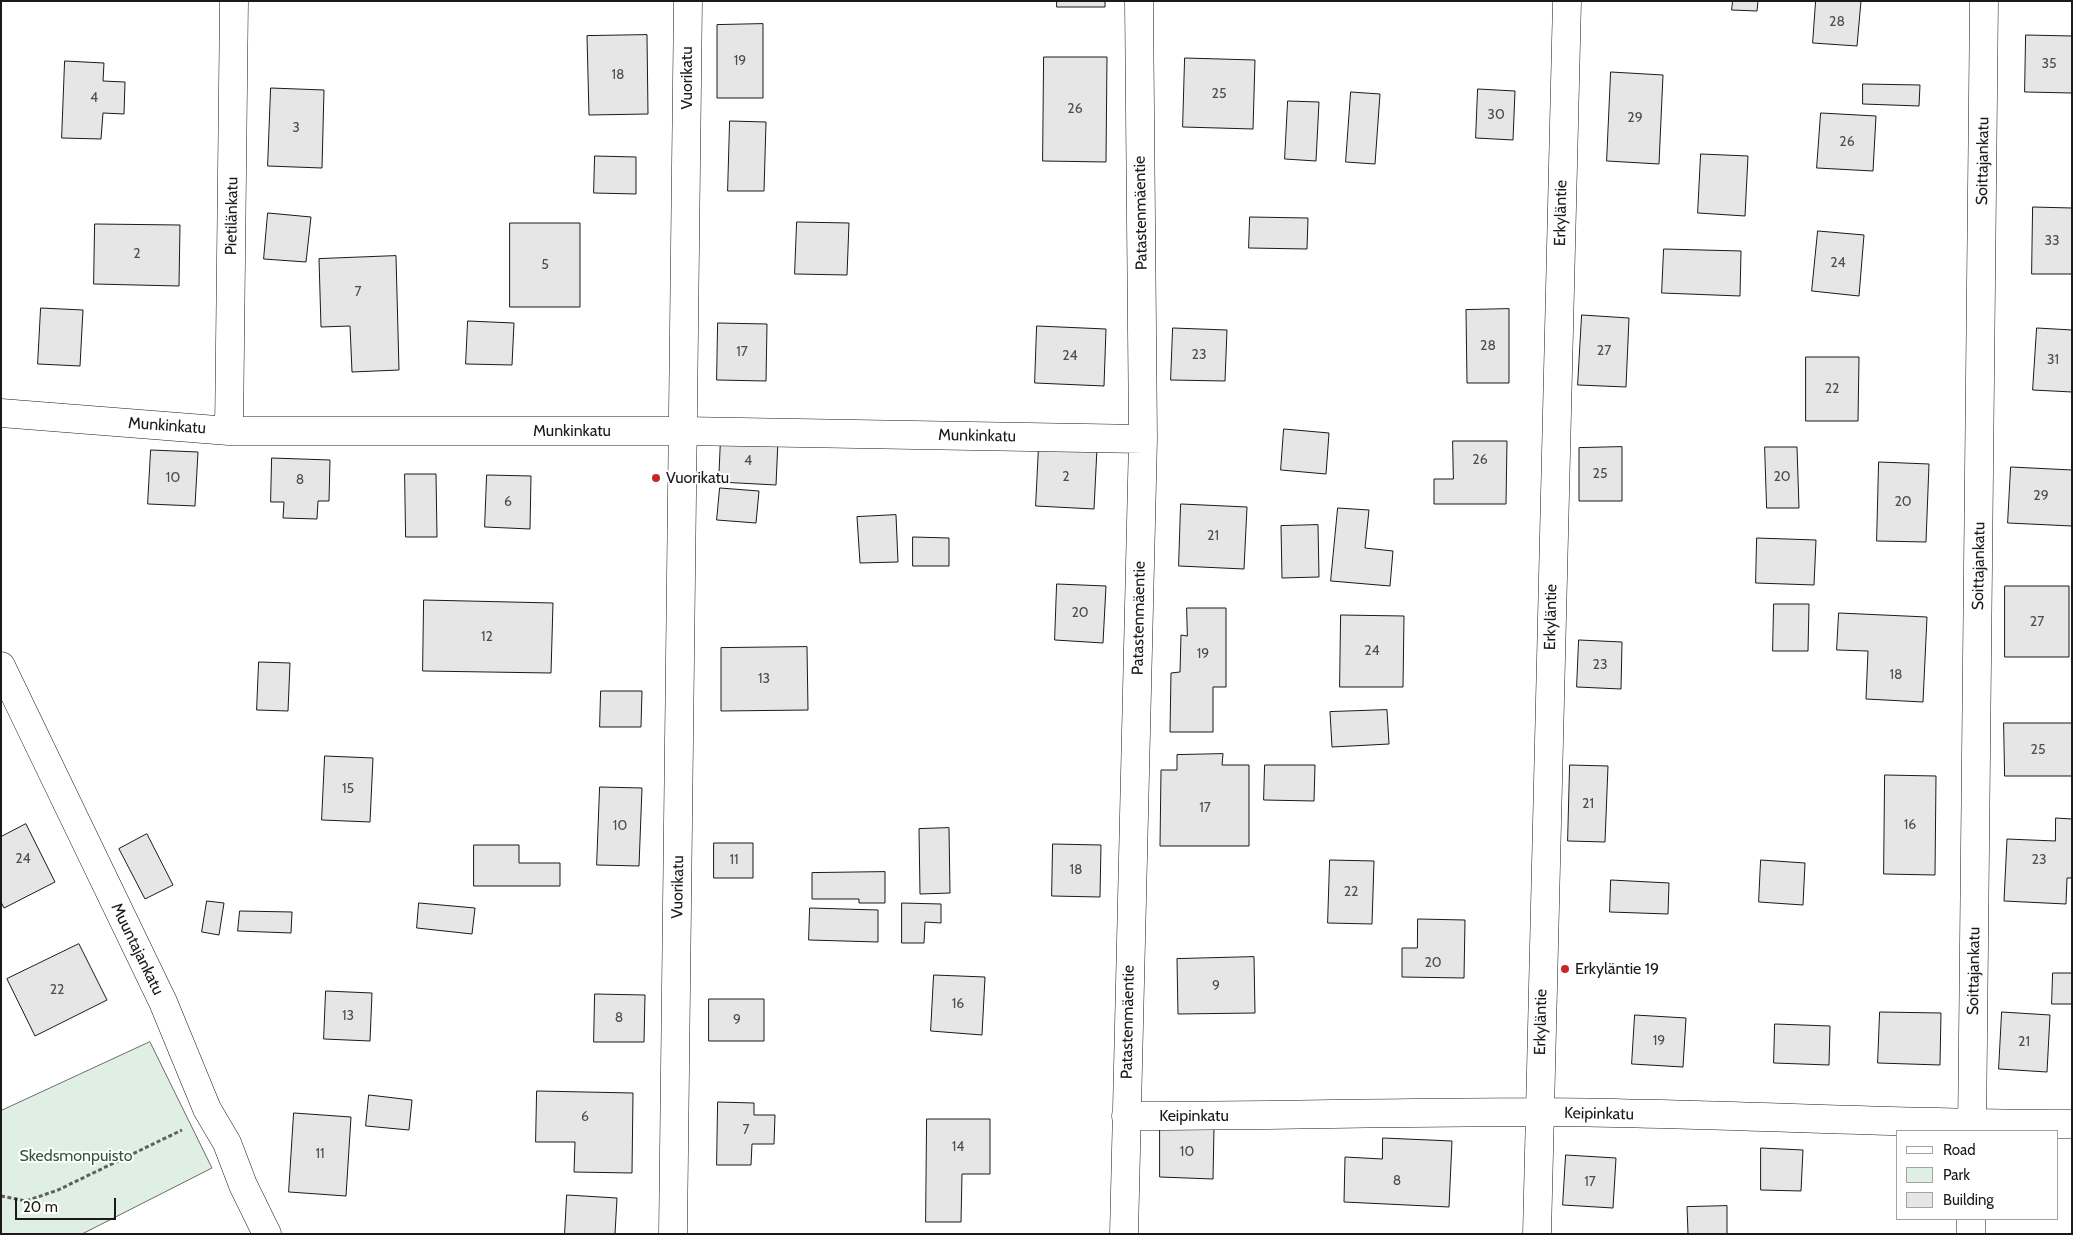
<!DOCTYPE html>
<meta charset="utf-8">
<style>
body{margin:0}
#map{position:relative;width:2073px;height:1235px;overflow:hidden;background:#fff;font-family:Cabin,sans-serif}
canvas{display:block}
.frame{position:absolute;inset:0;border:2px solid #1a1a1a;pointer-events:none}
.legend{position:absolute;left:1896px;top:1130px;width:162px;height:90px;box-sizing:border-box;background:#fff;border:1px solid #a3a3a3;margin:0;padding:6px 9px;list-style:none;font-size:15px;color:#1a1a1a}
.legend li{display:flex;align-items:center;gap:10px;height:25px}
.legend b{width:25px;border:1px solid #a3a3a3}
.scale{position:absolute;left:15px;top:1198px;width:101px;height:22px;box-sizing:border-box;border:2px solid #1a1a1a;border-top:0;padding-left:6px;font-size:15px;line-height:18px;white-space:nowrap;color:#1a1a1a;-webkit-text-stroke:4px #fff;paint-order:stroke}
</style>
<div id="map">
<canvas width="2073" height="1235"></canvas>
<div class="frame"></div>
<ul class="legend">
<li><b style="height:6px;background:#fff"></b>Road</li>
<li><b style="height:14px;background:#e0efe3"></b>Park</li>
<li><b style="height:14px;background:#e6e6e6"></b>Building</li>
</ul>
<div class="scale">20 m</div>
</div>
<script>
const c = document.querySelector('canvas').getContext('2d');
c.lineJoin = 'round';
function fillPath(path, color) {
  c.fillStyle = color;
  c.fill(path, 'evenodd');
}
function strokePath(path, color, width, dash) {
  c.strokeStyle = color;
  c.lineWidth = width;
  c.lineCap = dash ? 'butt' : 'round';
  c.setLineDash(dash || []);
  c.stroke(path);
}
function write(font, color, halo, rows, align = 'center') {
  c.font = font + ' Cabin,sans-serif';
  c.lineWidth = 4;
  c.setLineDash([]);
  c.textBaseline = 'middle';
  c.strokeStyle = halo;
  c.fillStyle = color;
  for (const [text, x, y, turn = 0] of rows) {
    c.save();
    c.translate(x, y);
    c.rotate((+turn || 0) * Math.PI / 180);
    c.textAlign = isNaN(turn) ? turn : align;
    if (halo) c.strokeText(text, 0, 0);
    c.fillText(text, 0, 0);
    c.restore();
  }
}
const green = new Path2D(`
 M 150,1042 L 212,1168 L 82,1234 L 1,1234 L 1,1111 Z`);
fillPath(green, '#e0efe3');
strokePath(green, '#6a6a6a', 1);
const building = new Path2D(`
 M 1057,1 L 1105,1 L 1105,7 L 1057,7 Z
 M 1733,1 L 1758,1 L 1757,11 L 1732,10 Z
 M 1816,1 L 1861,1 L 1857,46 L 1813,43 Z
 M 763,24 L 763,98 L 717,98 L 717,25 Z
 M 647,35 L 648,114 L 589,115 L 587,36 Z
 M 2026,35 L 2072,36 L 2072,93 L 2025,92 Z
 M 1044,57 L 1107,57 L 1106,162 L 1043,161 Z
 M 1185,58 L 1255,60 L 1253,129 L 1183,127 Z
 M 65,61 L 104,63 L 103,81 L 125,82 L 124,114 L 103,113 L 101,139 L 62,138 Z
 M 1611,72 L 1663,75 L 1659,164 L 1607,161 Z
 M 1863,84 L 1920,85 L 1919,106 L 1863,104 Z
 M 271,88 L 324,90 L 322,168 L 268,166 Z
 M 1478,89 L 1515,91 L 1513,140 L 1476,138 Z
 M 1351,92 L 1380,94 L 1375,164 L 1346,162 Z
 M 1288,101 L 1319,102 L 1316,161 L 1285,159 Z
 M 1821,113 L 1876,116 L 1873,171 L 1817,168 Z
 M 730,121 L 766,122 L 764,191 L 728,191 Z
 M 1701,154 L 1748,156 L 1745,216 L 1698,213 Z
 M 595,156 L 636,157 L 636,194 L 594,193 Z
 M 2033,207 L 2072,208 L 2072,274 L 2032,274 Z
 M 268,213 L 311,217 L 306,262 L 264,259 Z
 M 1250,217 L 1308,218 L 1307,249 L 1249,248 Z
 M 797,222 L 849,223 L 847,275 L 795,274 Z
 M 510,223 L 580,223 L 580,307 L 510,307 Z
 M 95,224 L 180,225 L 179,286 L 94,284 Z
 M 1818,231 L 1864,235 L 1859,296 L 1812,291 Z
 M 1664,249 L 1741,251 L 1740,296 L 1662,293 Z
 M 396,256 L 399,370 L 352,372 L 350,326 L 321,327 L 319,259 Z
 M 41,308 L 83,310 L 80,366 L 38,364 Z
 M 1509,309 L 1509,383 L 1467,383 L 1466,310 Z
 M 1582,315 L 1629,318 L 1626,387 L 1578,385 Z
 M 468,321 L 514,323 L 512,365 L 466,364 Z
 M 718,323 L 767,324 L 766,381 L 717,380 Z
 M 1037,326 L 1106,329 L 1104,386 L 1035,383 Z
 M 1173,328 L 1227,330 L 1225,381 L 1171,380 Z
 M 2037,328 L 2072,330 L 2072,392 L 2033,390 Z
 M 1806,357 L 1859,357 L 1858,421 L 1806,421 Z
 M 1284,429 L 1329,433 L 1326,474 L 1281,470 Z
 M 721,437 L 778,440 L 776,485 L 719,482 Z
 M 1453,441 L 1507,441 L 1506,504 L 1434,504 L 1434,479 L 1453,479 Z
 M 1039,445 L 1097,448 L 1094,509 L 1036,506 Z
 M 1622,447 L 1622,501 L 1579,501 L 1579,448 Z
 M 1765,447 L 1797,447 L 1799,508 L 1767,508 Z
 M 151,450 L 198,452 L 195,506 L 148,504 Z
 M 272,458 L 330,460 L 329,501 L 318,501 L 317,519 L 283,518 L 284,502 L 271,502 Z
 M 1879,462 L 1929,464 L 1926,542 L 1877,541 Z
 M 2011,467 L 2072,470 L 2072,526 L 2008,523 Z
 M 405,474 L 436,474 L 437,537 L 406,537 Z
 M 487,475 L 531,476 L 530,529 L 485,527 Z
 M 720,488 L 759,491 L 756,523 L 717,520 Z
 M 1181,504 L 1247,507 L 1244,569 L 1179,566 Z
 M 1338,508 L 1369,510 L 1365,548 L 1393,551 L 1390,586 L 1331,581 Z
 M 896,515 L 898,562 L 860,563 L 857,517 Z
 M 1318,525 L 1319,577 L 1282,578 L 1281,526 Z
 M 913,537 L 949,538 L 949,566 L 913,566 Z
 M 1757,538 L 1816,540 L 1814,585 L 1756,583 Z
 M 1057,584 L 1106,586 L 1103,643 L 1055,640 Z
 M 2005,586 L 2069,586 L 2069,657 L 2005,657 Z
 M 424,600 L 553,603 L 551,673 L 423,671 Z
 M 1774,604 L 1809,604 L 1808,651 L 1773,651 Z
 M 1187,608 L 1226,608 L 1226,687 L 1213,687 L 1213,732 L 1170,732 L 1171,673 L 1180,672 L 1181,635 L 1187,636 Z
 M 1839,613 L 1927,617 L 1923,702 L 1866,699 L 1868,651 L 1837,650 Z
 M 1341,615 L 1404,616 L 1403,687 L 1340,687 Z
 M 1579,640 L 1622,642 L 1621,689 L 1577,687 Z
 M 807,647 L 808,710 L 721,711 L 721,648 Z
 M 259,662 L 290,663 L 288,711 L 257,710 Z
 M 601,691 L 642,691 L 641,727 L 600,727 Z
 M 1387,710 L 1389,744 L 1332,747 L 1330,712 Z
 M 2004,723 L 2072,723 L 2072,776 L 2005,776 Z
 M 1223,754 L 1222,765 L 1249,765 L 1249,846 L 1160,846 L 1161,770 L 1177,770 L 1177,755 Z
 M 325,756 L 373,758 L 370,822 L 322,820 Z
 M 1265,765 L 1315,765 L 1314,801 L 1264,800 Z
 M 1570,765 L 1608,766 L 1605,842 L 1568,841 Z
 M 1885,775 L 1936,776 L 1935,875 L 1884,874 Z
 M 600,787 L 642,788 L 639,866 L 597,865 Z
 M 2056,818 L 2072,819 L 2072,878 L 2067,878 L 2066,904 L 2004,901 L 2007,839 L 2055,841 Z
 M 26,824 L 55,882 L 4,908 L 1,902 L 1,837 Z
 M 949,828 L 950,893 L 920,894 L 919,829 Z
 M 147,834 L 173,885 L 145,899 L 119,849 Z
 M 714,843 L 753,843 L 753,878 L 714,878 Z
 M 1053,844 L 1101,845 L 1100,897 L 1052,896 Z
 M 474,845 L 519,845 L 519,863 L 560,863 L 560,886 L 474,886 Z
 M 1330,860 L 1374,861 L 1372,924 L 1328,923 Z
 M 1761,860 L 1805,863 L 1803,905 L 1759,902 Z
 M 885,872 L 885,903 L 859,903 L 859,899 L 812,899 L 812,873 Z
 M 1611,880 L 1669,883 L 1668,914 L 1610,912 Z
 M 207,901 L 224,903 L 219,935 L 202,932 Z
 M 419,903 L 475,908 L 472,934 L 417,928 Z
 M 902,903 L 941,904 L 941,923 L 925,922 L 924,943 L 902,943 Z
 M 810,908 L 878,910 L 878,942 L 809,940 Z
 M 240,911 L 292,912 L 291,933 L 238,931 Z
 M 1418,919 L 1465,920 L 1464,978 L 1402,977 L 1402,948 L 1417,948 Z
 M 79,944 L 107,1000 L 35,1036 L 7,979 Z
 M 1254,957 L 1255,1013 L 1178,1014 L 1177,959 Z
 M 2053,973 L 2072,973 L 2072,1004 L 2052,1004 Z
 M 934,975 L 985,977 L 982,1035 L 931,1031 Z
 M 326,991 L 372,993 L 370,1041 L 324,1039 Z
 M 595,994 L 645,995 L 644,1042 L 594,1042 Z
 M 709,999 L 764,999 L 764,1041 L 709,1041 Z
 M 1880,1012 L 1941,1013 L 1940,1065 L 1878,1063 Z
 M 2002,1012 L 2050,1015 L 2047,1072 L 1999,1069 Z
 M 1635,1015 L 1686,1018 L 1683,1067 L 1632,1064 Z
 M 1775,1024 L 1830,1026 L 1829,1065 L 1774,1063 Z
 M 537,1091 L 633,1093 L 632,1173 L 574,1172 L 575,1142 L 536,1142 Z
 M 369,1095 L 412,1100 L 409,1130 L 366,1126 Z
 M 718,1102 L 754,1103 L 754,1115 L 775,1115 L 774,1144 L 752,1144 L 751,1165 L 717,1165 Z
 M 294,1113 L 351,1117 L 346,1196 L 289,1192 Z
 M 927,1119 L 990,1119 L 990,1174 L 962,1174 L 961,1222 L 926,1222 Z
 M 1160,1126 L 1214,1127 L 1213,1179 L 1160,1177 Z
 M 1383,1138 L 1452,1141 L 1449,1207 L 1344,1202 L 1345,1157 L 1382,1159 Z
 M 1761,1148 L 1803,1150 L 1801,1191 L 1761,1190 Z
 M 1566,1155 L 1616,1158 L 1613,1208 L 1563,1205 Z
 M 567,1195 L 617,1198 L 615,1234 L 565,1234 Z
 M 1727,1206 L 1727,1234 L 1688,1234 L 1687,1207 Z`);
fillPath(building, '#e6e6e6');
strokePath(building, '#1a1a1a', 1);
const minor = new Path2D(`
 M 1,413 L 229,431 L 684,431 L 1143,439
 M 229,431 L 234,1
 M 1,666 L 163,1002 L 207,1109 L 227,1143 L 243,1185 L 267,1234
 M 1126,1116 C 1264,1116 1401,1112 1539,1112 C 1717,1113 1894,1124 2072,1124
 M 1972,1131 L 1984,1
 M 673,1234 L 688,1
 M 1124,1234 L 1143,439 L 1139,1
 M 1537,1234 L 1567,1
 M 1971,1234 L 1971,1219`);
strokePath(minor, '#1a1a1a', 29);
strokePath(new Path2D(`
 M 1,1196 L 26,1201 L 58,1190 L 182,1130`), '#5f5f5f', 3, [4, 2.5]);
strokePath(minor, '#fff', 28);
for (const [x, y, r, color] of [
 [656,478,5,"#c62828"],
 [1565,969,5,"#c62828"]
]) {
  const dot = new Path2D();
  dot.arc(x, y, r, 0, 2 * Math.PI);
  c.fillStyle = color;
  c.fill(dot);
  strokePath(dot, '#fff', 2);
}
write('14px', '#4d4d4d', null, [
 ["28",1837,22],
 ["19",740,61],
 ["35",2049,64],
 ["18",618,75],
 ["25",1219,94],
 ["4",94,98],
 ["26",1075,109],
 ["30",1496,115],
 ["29",1635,118],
 ["3",296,128],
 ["26",1847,142],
 ["33",2052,241],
 ["2",137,254],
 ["24",1838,263],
 ["5",545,265],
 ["7",358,292],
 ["28",1488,346],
 ["27",1604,351],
 ["17",742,352],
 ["23",1199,355],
 ["24",1070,356],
 ["31",2053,360],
 ["22",1832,389],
 ["26",1480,460],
 ["4",748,461],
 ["25",1600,474],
 ["2",1066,477],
 ["20",1782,477],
 ["10",173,478],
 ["8",300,480],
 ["29",2041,496],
 ["6",508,502],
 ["20",1903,502],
 ["21",1213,536],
 ["20",1080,613],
 ["27",2037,622],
 ["12",487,637],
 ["24",1372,651],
 ["19",1203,654],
 ["23",1600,665],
 ["18",1896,675],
 ["13",764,679],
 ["25",2038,750],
 ["15",348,789],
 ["21",1588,804],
 ["17",1205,808],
 ["16",1910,825],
 ["10",620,826],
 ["24",23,859],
 ["11",734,860],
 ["23",2039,860],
 ["18",1076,870],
 ["22",1351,892],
 ["20",1433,963],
 ["9",1216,986],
 ["22",57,990],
 ["16",958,1004],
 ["13",348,1016],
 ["8",619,1018],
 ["9",737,1020],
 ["19",1659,1041],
 ["21",2024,1042],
 ["6",585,1117],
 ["7",746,1130],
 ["14",958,1147],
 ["10",1187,1152],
 ["11",320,1154],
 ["8",1397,1181],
 ["17",1590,1182]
]);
write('16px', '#1a1a1a', '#fff', [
 ["Vuorikatu",687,78,-90],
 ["Soittajankatu",1983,161,-89],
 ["Patastenmäentie",1141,213,-91],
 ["Erkyläntie",1561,213,-89],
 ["Pietilänkatu",232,216,-89],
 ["Munkinkatu",167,426,4],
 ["Munkinkatu",572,431],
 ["Munkinkatu",977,436,1],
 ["Soittajankatu",1979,566,-89],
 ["Erkyläntie",1551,617,-89],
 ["Patastenmäentie",1139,618,-89],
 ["Vuorikatu",678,887,-89],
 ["Muuntajankatu",137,949,64],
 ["Soittajankatu",1974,971,-89],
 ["Patastenmäentie",1128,1022,-89],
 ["Erkyläntie",1541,1022,-89],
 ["Keipinkatu",1599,1114,1],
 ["Keipinkatu",1194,1116]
]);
write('16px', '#1a1a1a', '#fff', [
 ["Vuorikatu",666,478],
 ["Erkyläntie 19",1575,969]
], 'left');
write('16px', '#2b5a34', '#fff', [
 ["Skedsmonpuisto",76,1156]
]);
</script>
